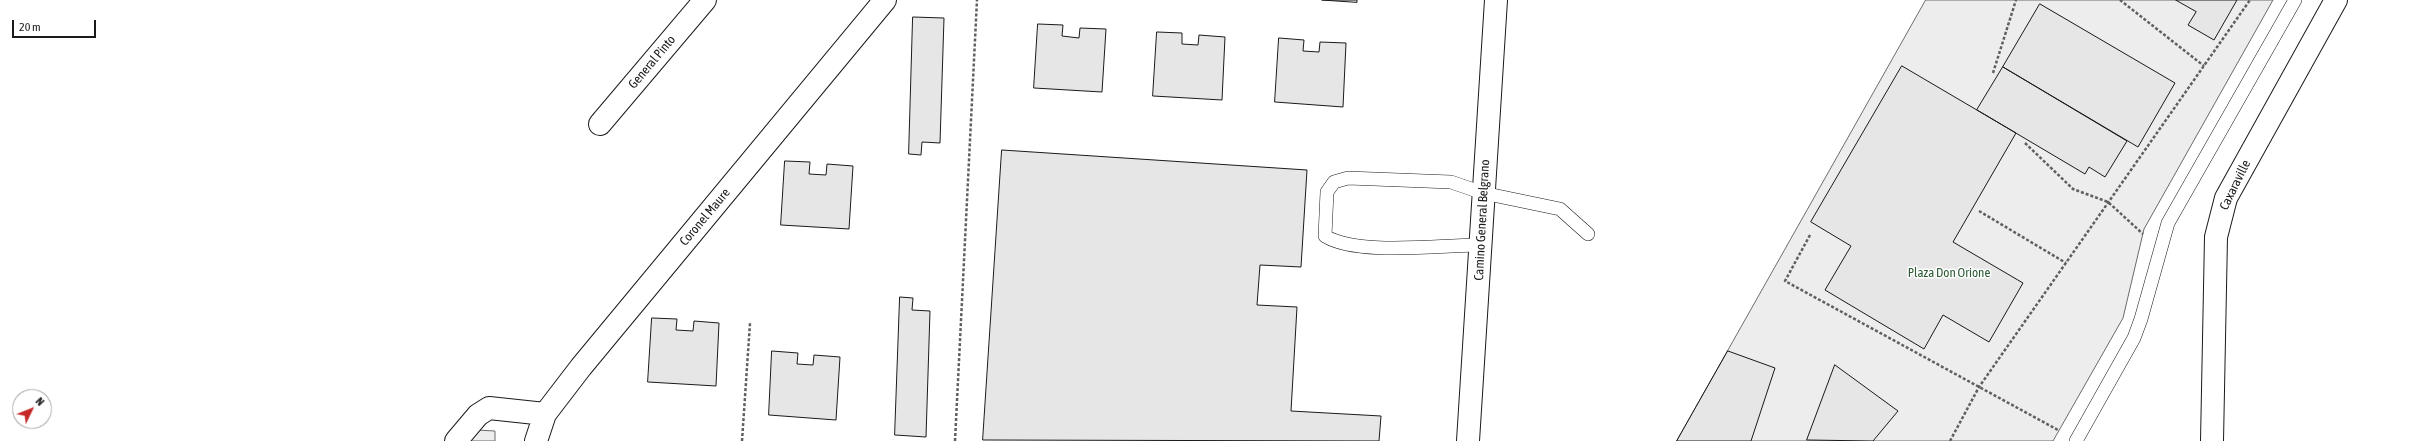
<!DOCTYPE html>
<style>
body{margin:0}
#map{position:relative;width:2424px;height:441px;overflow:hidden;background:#fff;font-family:"Asap Condensed",sans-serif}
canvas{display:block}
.north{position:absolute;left:12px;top:389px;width:40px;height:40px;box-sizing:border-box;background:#fff;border:1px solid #a3a3a3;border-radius:50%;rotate:47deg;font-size:11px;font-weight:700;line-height:16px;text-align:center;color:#1a1a1a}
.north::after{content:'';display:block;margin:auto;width:14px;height:18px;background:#c62828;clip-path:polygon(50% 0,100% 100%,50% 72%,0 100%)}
.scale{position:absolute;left:12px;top:20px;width:84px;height:18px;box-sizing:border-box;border:2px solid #1a1a1a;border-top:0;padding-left:5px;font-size:12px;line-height:14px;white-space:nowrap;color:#1a1a1a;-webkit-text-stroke:3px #fff;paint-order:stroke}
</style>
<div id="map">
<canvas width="2424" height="441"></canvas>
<div class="north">N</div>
<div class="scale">20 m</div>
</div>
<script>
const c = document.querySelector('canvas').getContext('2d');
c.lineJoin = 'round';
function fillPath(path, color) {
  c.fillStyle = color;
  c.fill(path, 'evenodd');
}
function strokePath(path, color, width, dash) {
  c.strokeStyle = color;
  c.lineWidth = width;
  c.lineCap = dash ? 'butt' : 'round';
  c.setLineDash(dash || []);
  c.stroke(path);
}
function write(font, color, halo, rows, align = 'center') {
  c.font = font + ' "Asap Condensed",sans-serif';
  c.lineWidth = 3;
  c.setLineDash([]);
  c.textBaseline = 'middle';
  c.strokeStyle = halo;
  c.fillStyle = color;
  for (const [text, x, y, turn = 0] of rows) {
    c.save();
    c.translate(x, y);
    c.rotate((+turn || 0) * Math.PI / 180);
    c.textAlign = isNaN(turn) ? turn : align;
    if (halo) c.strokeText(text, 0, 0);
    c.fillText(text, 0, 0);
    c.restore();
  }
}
const built = new Path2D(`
 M 1926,0 L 2273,0 L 2144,229 L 2123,318 L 2053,441 L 1677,441 Z
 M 476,430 L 495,431 L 495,441 L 467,441 Z`);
fillPath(built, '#ededed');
strokePath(built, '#6a6a6a', 1);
const building = new Path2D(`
 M 1322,0 L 1357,0 L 1357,2 Z
 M 2176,0 L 2237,0 L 2214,40 L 2188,25 L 2196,12 Z
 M 2040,4 L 2175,83 L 2138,147 L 2003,67 Z
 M 913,17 L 944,18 L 940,143 L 922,142 L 921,155 L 909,154 Z
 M 1038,24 L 1063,25 L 1062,36 L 1079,38 L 1080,28 L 1106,29 L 1102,92 L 1034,88 Z
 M 1157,32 L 1182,33 L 1182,44 L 1198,45 L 1199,35 L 1225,37 L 1222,100 L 1153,96 Z
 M 1279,38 L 1304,40 L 1303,51 L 1319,52 L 1320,42 L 1346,43 L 1343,107 L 1275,102 Z
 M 1902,66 L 2016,133 L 1953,242 L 2023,283 L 1989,342 L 1943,315 L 1924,349 L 1825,290 L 1851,246 L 1811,222 Z
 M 2003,67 L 2127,141 L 2105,177 L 2089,167 L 2085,174 L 1977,110 Z
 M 1002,150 L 1307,170 L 1301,267 L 1260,265 L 1257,305 L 1297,307 L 1291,411 L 1381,416 L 1379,441 L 983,440 Z
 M 785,161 L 810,162 L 809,174 L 826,175 L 827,164 L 853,166 L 849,229 L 781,225 Z
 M 900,297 L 913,298 L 912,310 L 930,311 L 926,437 L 895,435 Z
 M 652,318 L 677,319 L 676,330 L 693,331 L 694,321 L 719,323 L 716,386 L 648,382 Z
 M 772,351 L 798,353 L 797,364 L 813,365 L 814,355 L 840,357 L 836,420 L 769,415 Z
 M 1728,351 L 1775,368 L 1751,441 L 1677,441 Z
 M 1835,365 L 1898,411 L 1873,441 L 1807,440 Z`);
fillPath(building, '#e6e6e6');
strokePath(building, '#1a1a1a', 1);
const lane = new Path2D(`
 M 1480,245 C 1441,245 1357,256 1325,236 L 1327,192 L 1334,182 L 1348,178 L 1451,182 L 1483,193 L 1560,209 L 1588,234
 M 2076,441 L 2134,338 L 2141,319 L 2168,223 L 2295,0`);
const street = new Path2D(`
 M 600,124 L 705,0
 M 456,441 L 478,415 L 489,408 L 545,414
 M 536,441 L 545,414 L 581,367 L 885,0
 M 2212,441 L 2216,237 L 2226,198 L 2336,0`);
const primary = new Path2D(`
 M 1468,441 L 1496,0`);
strokePath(lane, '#1a1a1a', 14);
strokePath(street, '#1a1a1a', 24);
strokePath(primary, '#1a1a1a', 24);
strokePath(new Path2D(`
 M 2120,0 L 2204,66
 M 1993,73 L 2016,0
 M 2025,143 L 2073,189 L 2108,202 L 2143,234
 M 1979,211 L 2066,263
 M 1810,235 L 1785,281 L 2058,430
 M 742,441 L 750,323
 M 955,441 L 977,0
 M 1950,441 L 1979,387 L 2250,0`), '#5f5f5f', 2.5, [3, 2]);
strokePath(lane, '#fff', 13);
strokePath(street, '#fff', 22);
strokePath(primary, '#fff', 22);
write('13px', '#1a1a1a', '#fff', [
 ["General Pinto",652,62,-50],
 ["Caxaraville",2235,185,-64],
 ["Coronel Maure",705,217,-50],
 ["Camino General Belgrano",1482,220,-87]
]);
write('13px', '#2b5a34', '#fff', [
 ["Plaza Don Orione",1949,273]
]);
</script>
